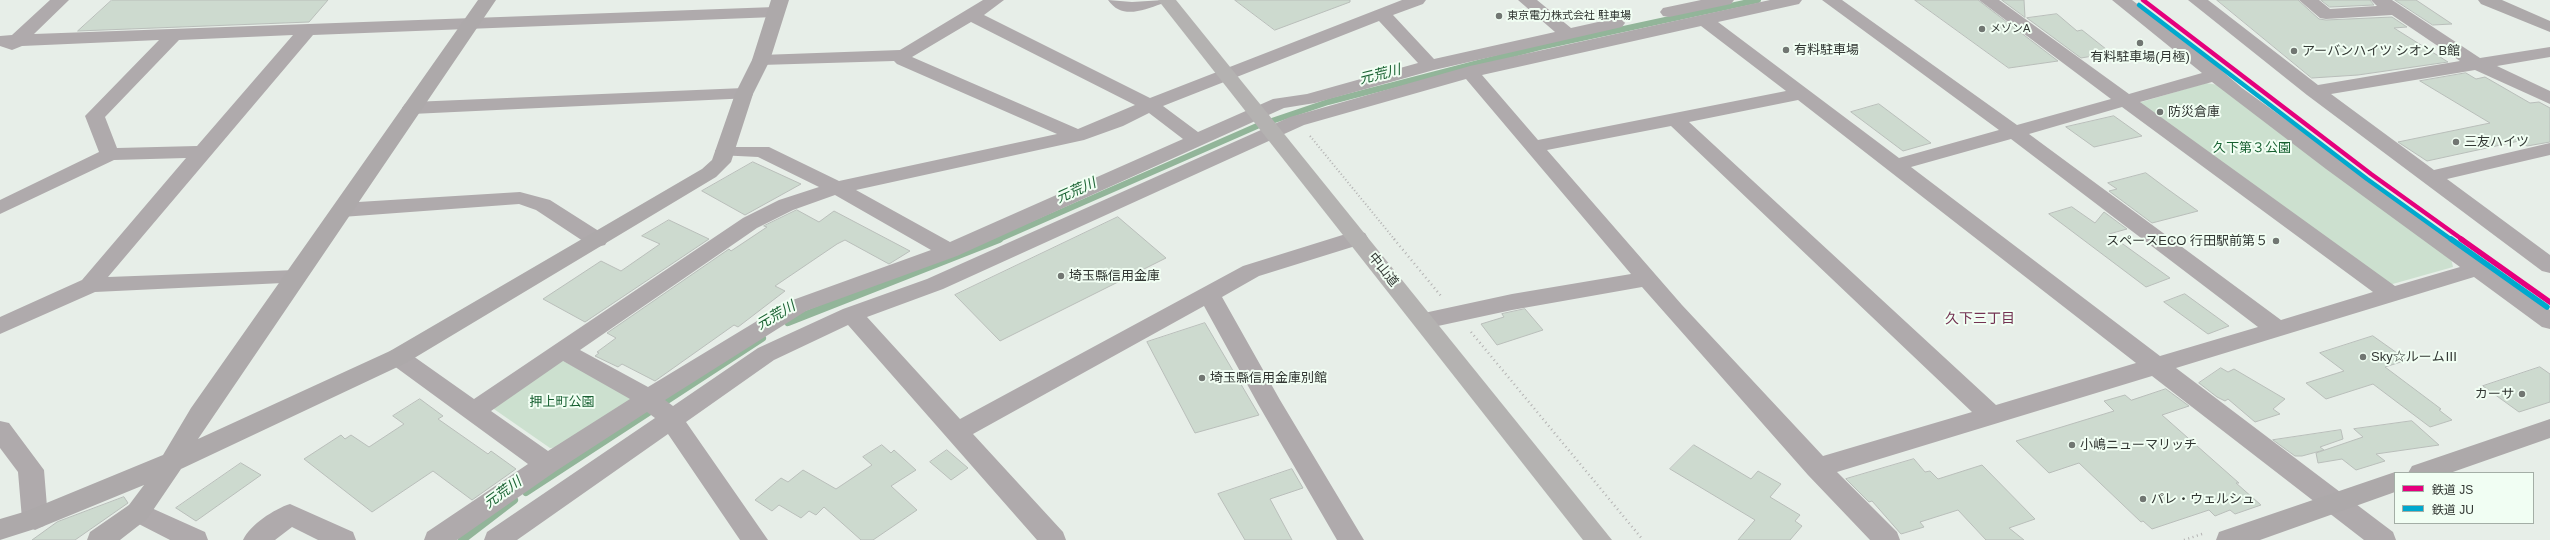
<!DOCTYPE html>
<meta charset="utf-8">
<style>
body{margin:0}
#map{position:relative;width:2550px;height:540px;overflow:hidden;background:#e7eee8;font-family:Helvetica,"Noto Sans JP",sans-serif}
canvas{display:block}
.legend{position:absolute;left:2394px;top:472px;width:140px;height:52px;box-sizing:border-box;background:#f1fef3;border:1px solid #a4aea6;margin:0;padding:5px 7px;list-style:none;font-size:12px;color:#313632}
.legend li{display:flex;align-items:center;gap:8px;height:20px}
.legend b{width:20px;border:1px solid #a4aea6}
</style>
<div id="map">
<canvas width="2550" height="540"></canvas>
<ul class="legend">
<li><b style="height:5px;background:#e5007d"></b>鉄道 JS</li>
<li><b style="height:5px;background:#00a9ce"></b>鉄道 JU</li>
</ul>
</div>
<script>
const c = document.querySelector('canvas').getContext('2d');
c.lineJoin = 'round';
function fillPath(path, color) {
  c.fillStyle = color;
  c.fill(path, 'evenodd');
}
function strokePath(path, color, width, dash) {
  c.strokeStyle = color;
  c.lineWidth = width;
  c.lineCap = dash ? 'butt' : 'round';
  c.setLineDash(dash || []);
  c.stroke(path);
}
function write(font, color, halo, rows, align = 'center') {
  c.font = font + ' Helvetica,"Noto Sans JP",sans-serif';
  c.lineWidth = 4;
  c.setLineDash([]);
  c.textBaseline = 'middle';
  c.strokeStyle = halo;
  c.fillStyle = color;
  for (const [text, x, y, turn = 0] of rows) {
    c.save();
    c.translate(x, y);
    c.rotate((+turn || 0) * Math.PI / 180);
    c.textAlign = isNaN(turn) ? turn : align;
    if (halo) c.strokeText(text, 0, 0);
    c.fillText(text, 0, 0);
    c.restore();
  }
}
fillPath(new Path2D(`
 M 2206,83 L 2218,85 L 2451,258 L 2453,267 L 2389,285 L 2138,103 Z
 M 559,359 L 632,396 L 632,402 L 562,447 L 550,448 L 491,407 Z`), '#cce0cf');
strokePath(new Path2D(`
 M 997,240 L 1257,126 L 1328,102 L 1540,47 L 1758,0`), '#92b599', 6);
strokePath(new Path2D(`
 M 788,322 L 999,239
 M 526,492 L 762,338
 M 462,540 L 514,500`), '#92b599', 8);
const building = new Path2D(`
 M 112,0 L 328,0 L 309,22 L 78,31 Z
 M 1235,0 L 1350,0 L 1350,2 L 1275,30 Z
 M 1915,0 L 1978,0 L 2058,61 L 2009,68 Z
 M 2002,0 L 2024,0 L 2025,17 Z
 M 2217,0 L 2298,0 L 2319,19 L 2326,20 L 2392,17 L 2407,27 L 2394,28 L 2448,62 L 2358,75 L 2312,78 Z
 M 2321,0 L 2370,0 L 2374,5 L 2330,7 Z
 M 2395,0 L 2416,0 L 2452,24 L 2433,25 Z
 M 2057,14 L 2077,31 L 2082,30 L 2111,53 L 2081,58 L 2027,18 Z
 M 2466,73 L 2476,79 L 2485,77 L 2530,103 L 2539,102 L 2550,108 L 2550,142 L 2527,146 L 2519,141 L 2427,161 L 2398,142 L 2490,123 L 2420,81 Z
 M 1879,104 L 1931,143 L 1903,151 L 1851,112 Z
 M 2114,116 L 2142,136 L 2094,147 L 2066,127 Z
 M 753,162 L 801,184 L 745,215 L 702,191 Z
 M 2146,173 L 2166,188 L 2198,211 L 2152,223 L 2109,191 L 2117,189 L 2108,183 Z
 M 2072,207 L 2095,223 L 2104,212 L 2127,229 L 2109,234 L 2170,278 L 2146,287 L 2049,214 Z
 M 797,210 L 819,222 L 834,211 L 910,251 L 889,264 L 845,240 L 837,244 L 775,286 L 785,291 L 738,327 L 734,325 L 655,381 L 622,364 L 618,367 L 595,356 L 599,353 L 597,352 L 616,338 L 607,333 L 729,249 L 731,251 L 767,227 L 764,226 Z
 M 1118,217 L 1166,258 L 1000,341 L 955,295 Z
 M 669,220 L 709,239 L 585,322 L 543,299 L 601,261 L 621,271 L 660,244 L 642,236 Z
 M 2185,294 L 2229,326 L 2208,334 L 2164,302 Z
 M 1525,309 L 1543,330 L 1497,345 L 1481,324 L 1504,317 L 1502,314 Z
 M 1205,323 L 1259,415 L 1195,433 L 1147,342 Z
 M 2373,336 L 2407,360 L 2385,367 L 2441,409 L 2439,410 L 2452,420 L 2430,427 L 2373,384 L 2326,399 L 2306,383 L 2344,371 L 2320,353 Z
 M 2540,367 L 2550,374 L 2550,402 L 2519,412 L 2483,386 Z
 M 2221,368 L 2228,372 L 2234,369 L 2285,399 L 2273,409 L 2280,414 L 2255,422 L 2228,399 L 2225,401 L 2217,397 L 2199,383 Z
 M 2166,389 L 2189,406 L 2162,415 L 2239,483 L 2236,483 L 2261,505 L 2235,514 L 2230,510 L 2215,516 L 2209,510 L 2152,529 L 2143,521 L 2141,522 L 2079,463 L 2049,473 L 2016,441 L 2114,411 L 2104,401 L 2125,395 L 2131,400 Z
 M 420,399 L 443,416 L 438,419 L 488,454 L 491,451 L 516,469 L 472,500 L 433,471 L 372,512 L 304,459 L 341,435 L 345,439 L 351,435 L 369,447 L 404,424 L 393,416 Z
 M 2412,421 L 2439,445 L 2376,454 L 2385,461 L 2356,470 L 2342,459 L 2318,463 L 2316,453 L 2363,437 L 2354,429 Z
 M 2341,430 L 2343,439 L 2320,447 L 2324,450 L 2302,456 L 2295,456 L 2273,440 Z
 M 882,445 L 891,453 L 894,450 L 916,470 L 891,486 L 917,510 L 873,540 L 861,540 L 824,507 L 816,515 L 809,511 L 801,518 L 779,505 L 772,511 L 755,500 L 781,478 L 788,482 L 803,470 L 836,489 L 872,465 L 863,457 Z
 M 1694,445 L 1751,479 L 1758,471 L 1781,484 L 1770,497 L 1800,515 L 1795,521 L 1802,526 L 1790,540 L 1738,540 L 1755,520 L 1670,469 Z
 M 947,450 L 968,468 L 951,480 L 930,462 Z
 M 1914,459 L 1925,472 L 1930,471 L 1938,479 L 1982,465 L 2035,519 L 2009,528 L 2024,540 L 1986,540 L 1958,510 L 1920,522 L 1924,527 L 1901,534 L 1872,501 L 1869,502 L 1846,479 Z
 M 241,463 L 261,475 L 196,521 L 176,508 Z
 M 1292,469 L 1303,488 L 1270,499 L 1292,540 L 1245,540 L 1218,494 Z
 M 124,497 L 128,503 L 75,540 L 32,540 L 57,522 Z`);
fillPath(building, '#cddacf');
strokePath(building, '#b9beba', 1);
strokePath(new Path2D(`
 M 1310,136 L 1395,240`), '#b3b2b2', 2, [1, 2.5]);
strokePath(new Path2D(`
 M 1394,239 L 1441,296
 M 1471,332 L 1643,540
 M 2184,540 L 2205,533`), '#b3b2b2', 2.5, [1, 3.5]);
fillPath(new Path2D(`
 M 50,0 L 69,0 L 34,34 L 775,7 L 781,8 L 784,12 L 781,16 L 775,17 L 313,35 L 108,277 L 296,270 L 304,272 L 307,277 L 304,282 L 95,292 L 0,334 L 0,317 L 82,280 L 186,158 L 114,160 L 0,214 L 0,200 L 99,152 L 85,116 L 159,40 L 22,46 L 12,50 L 0,46 L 0,36 L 12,35 ZM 293,35 L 197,146 L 117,148 L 105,117 L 179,40 Z
 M 983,0 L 1004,0 L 984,15 L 1150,98 L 1402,0 L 1426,0 L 1423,4 L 1393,15 L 1434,59 L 1555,32 L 1518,0 L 1537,0 L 1571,28 L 1616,18 L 1622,19 L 1625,23 L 1622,27 L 1434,70 L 1315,103 L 1284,108 L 957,256 L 806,311 L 665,400 L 673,406 L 758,348 L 843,309 L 927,279 L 1290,117 L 1470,66 L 1770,0 L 1802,0 L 1799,4 L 1718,22 L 1899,158 L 1999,130 L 1822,0 L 1842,0 L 2017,125 L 2111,99 L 1979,0 L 1999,0 L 2129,94 L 2202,73 L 2112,0 L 2132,0 L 2201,53 L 2242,88 L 2550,310 L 2550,329 L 2542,327 L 2474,277 L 2176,368 L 2393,532 L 2396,540 L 2364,540 L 2152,376 L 1837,472 L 1897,532 L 1900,540 L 1870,540 L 1808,475 L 1642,287 L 1512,310 L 1424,329 L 1416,327 L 1413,321 L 1416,315 L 1424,313 L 1512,294 L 1631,274 L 1466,79 L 1304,125 L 943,289 L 867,317 L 960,419 L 1243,266 L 1349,233 L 1357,231 L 1365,233 L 1368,238 L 1365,243 L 1259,276 L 1222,297 L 1280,400 L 1364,540 L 1337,540 L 1258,404 L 1204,306 L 973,434 L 1063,532 L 1066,540 L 1037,540 L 848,325 L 774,360 L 686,422 L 768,540 L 740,540 L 668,434 L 517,540 L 484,540 L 487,532 L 655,418 L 647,412 L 556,471 L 457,540 L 424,540 L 427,532 L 528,464 L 390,363 L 386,357 L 390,351 L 398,349 L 406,351 L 474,399 L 743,218 L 779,200 L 819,187 L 758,157 L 718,155 L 715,151 L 718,147 L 769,147 L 839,181 L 1057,134 L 897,64 L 894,61 L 761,65 L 755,64 L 752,60 L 755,56 L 761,55 L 900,50 ZM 1379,21 L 1418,63 L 1307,94 L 1273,99 L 1198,132 L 1163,106 ZM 971,22 L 1135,105 L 1078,129 L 912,57 ZM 1701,26 L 1786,91 L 1538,140 L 1482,75 ZM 2212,82 L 2326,169 L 2460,267 L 2395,286 L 2140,102 ZM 1798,100 L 2136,363 L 1996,405 L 1689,122 ZM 2122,107 L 2373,292 L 2281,320 L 2029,134 ZM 1149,113 L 1183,139 L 950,242 L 856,190 L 1084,140 L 1123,126 ZM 1671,126 L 1972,412 L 1823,456 L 1682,305 L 1547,150 ZM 2011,139 L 2258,327 L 2160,356 L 1911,167 ZM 835,195 L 931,250 L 790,301 L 648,387 L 580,350 L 757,228 L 793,210 ZM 563,361 L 630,399 L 548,451 L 491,411 Z
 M 1108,0 L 1132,2 L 1164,0 L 1161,4 C 1143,10 1122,20 1108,0 Z
 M 1701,0 L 1734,0 L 1731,4 L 1669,17 L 1663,16 L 1660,12 L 1663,8 Z
 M 2188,0 L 2208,0 L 2318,85 L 2460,61 L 2392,15 L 2326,19 L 2320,18 L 2299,0 L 2319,0 L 2330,9 L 2377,6 L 2371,0 L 2392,0 L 2480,58 L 2550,47 L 2550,57 L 2497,66 L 2550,91 L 2550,104 L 2475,70 L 2331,94 L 2434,170 L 2550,143 L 2550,155 L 2447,179 L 2550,255 L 2550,273 L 2542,271 L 2307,95 Z
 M 744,88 L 751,90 L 753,94 L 751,98 L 412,114 L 405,112 L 402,108 L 405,104 L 412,102 Z
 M 520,192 L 550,200 L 605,235 L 608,240 L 605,245 L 597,247 L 589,245 L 536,210 L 519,204 L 342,217 L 335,215 L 332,210 L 335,205 L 342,203 Z
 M 0,421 L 9,423 L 44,470 L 48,519 L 44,526 L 35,530 L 26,526 L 22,519 L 18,472 L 0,448 Z
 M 138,502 L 205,532 L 208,540 L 170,540 L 129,519 L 125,512 L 129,505 Z
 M 290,504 L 353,532 L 356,540 L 318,540 L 292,527 L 275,540 L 243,540 C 250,525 274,509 290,504 Z`), '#afaaac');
fillPath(new Path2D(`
 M 478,0 L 496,0 L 198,439 L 390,351 L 702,169 L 712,160 L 735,94 L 752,60 L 771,0 L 789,0 L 770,60 L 753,94 L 731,162 L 716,177 L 406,363 L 181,469 L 147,519 L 120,540 L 87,540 L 90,532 L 129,505 L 144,485 L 44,526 L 0,540 L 0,519 L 27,511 L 163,455 L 191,408 Z
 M 2478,0 L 2502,0 L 2550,21 L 2550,32 L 2481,4 Z
 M 2550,419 L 2550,438 L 2450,473 L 2408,473 L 2412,466 Z
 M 2395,472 L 2398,473 L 2395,473 L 2395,492 L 2260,540 L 2216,540 L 2219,532 Z`), '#ada9aa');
fillPath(new Path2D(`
 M 1158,0 L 1176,0 L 1612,540 L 1583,540 Z`), '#b4b2b1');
strokePath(new Path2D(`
 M 2143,0 L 2371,174 L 2463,240`), '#e5007d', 4.5);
strokePath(new Path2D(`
 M 2461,239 L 2550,302`), '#e5007d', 5.5);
strokePath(new Path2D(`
 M 2139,5 L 2367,179 L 2452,240`), '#00a9ce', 4.5);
strokePath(new Path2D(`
 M 2451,239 L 2547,307`), '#00a9ce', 5.5);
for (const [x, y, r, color] of [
 [1499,16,4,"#717672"],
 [1982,29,4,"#717672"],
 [2140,43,4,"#717672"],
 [1786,50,4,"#717672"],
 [2294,51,4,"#717672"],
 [2160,112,4,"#717672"],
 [2456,142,4,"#717672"],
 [2276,241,4,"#717672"],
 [1061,276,4,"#717672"],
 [2363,357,4,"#717672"],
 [1202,378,4,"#717672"],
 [2522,394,4,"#717672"],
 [2072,445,4,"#717672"],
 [2143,499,4,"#717672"]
]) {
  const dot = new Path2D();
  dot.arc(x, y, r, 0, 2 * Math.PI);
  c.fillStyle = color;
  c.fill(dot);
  strokePath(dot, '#f1fef3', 1.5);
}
write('11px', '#313632', '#f1fef3', [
 ["東京電力株式会社 駐車場",1507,16],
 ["メゾンA",1990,29]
], 'left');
write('13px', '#313632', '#f1fef3', [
 ["有料駐車場",1794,50],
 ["アーバンハイツ シオン B館",2302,51],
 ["有料駐車場(月極)",2140,57,"center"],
 ["防災倉庫",2168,112],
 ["三友ハイツ",2464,142],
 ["スペースECO 行田駅前第５",2268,241,"right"],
 ["埼玉縣信用金庫",1069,276],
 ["Sky☆ルームⅢ",2371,357],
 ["埼玉縣信用金庫別館",1210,378],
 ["カーサ",2514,394,"right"],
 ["小嶋ニューマリッチ",2080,445],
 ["パレ・ウェルシュ",2151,499]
], 'left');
write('13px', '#165f30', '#f1fef3', [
 ["久下第３公園",2252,148],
 ["押上町公園",562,402]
]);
write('13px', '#313632', '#f1fef3', [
 ["中山道",1383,270,51]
]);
write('italic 14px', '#1b6333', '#f1fef3', [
 ["元荒川",1380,75,-14],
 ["元荒川",1076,191,-24],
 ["元荒川",776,316,-30],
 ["元荒川",503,493,-36]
]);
write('14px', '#733252', '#f1fef3', [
 ["久下三丁目",1980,319]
]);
</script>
